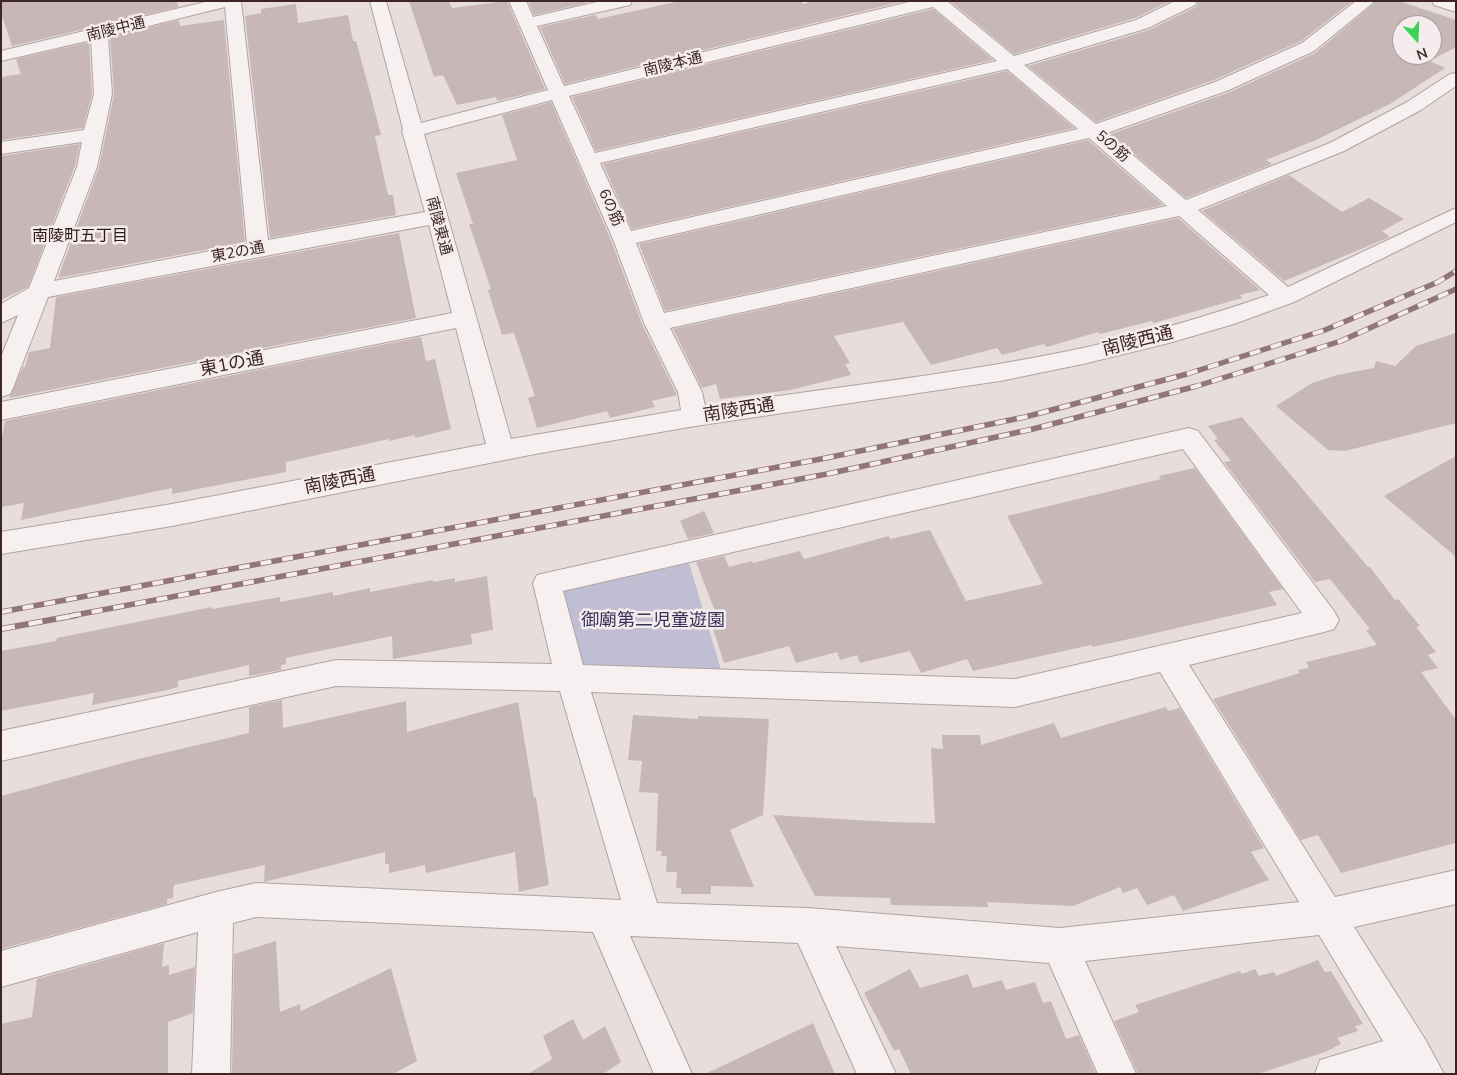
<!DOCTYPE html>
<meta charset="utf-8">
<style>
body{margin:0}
#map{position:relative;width:1457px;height:1075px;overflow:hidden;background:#e8dddd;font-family:"Nunito Sans",sans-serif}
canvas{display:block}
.frame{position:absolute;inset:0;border:2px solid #3f2626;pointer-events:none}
.north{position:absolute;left:1392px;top:15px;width:50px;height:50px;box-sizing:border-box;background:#f5eced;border:1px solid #ac9d9d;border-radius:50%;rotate:160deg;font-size:14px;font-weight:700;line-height:20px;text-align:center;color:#3f2626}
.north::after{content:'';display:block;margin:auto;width:18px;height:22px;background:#3bd357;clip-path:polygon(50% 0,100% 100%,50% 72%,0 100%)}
</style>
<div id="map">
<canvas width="1457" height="1075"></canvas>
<div class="frame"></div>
<div class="north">N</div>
</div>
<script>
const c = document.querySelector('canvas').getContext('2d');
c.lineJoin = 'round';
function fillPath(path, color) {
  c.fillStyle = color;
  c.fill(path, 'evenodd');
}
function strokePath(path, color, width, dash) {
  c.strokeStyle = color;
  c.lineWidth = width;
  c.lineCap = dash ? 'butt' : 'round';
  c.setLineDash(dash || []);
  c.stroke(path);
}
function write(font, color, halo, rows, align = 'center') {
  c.font = font + ' "Nunito Sans","Noto Sans JP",sans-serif';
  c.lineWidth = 5;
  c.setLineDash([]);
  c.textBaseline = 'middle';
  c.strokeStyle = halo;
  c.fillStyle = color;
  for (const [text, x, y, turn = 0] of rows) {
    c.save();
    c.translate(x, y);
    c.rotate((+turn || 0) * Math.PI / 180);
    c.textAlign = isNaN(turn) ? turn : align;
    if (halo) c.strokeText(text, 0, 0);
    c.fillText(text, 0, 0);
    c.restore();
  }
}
fillPath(new Path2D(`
 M 689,563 L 722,673 L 578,670 L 555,593 Z`), '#bfbed2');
fillPath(new Path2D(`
 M 1,1 L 177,1 L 178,7 L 12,46 L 1,13 Z
 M 409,1 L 449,1 L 452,8 L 507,1 L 545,89 L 497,101 L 496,97 L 457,105 L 443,75 L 434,77 Z
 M 528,1 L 585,1 L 586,3 L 534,15 Z
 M 680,1 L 801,1 L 803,4 L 814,1 L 904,1 L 565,84 L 540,27 L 595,15 L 598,19 Z
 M 950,1 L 1170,1 L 1135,18 L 1014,54 Z
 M 1199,1 L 1353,1 L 1301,41 L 1214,80 L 1096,122 L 1028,66 L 1149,30 L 1196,7 Z
 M 1377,1 L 1399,1 L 1456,20 L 1456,47 L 1430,61 L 1445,68 L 1390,104 L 1316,140 L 1266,160 L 1272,164 L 1186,198 L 1111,134 L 1230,92 L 1315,53 ZM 1402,25 L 1432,25 L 1432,55 L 1402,55 Z
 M 296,4 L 298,23 L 348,15 L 353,41 L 356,41 L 371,96 L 381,135 L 375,136 L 388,195 L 393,195 L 396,215 L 270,238 L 245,16 L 261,13 L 261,9 Z
 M 933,9 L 993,60 L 596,151 L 572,97 Z
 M 179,20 L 180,26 L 224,20 L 245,242 L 58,278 L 99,167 L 114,94 L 110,37 Z
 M 89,42 L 92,94 L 83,128 L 1,140 L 1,77 L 21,74 L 16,59 Z
 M 1007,71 L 1074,128 L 632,229 L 603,164 Z
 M 551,102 L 611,240 L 642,324 L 677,395 L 652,401 L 655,407 L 610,418 L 607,411 L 537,428 L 528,398 L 535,396 L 514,333 L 502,335 L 488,290 L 491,289 L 469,224 L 473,224 L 456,173 L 517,160 L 502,115 Z
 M 1088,140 L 1163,205 L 665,311 L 639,244 Z
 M 80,144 L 75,166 L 28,287 L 1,300 L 1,156 Z
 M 1289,175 L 1342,212 L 1369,198 L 1404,219 L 1382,231 L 1390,237 L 1284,281 L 1202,211 Z
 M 1178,218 L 1260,290 L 1240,295 L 1242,298 L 1154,323 L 1152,321 L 1100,334 L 1098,332 L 1047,347 L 1044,344 L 1002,355 L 997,348 L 931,365 L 903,322 L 834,336 L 850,363 L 845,364 L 851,375 L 790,390 L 720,399 L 716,384 L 702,388 L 673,329 Z
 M 399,233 L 416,318 L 9,398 L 23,367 L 25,367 L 29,352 L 50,348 L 56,297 Z
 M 1456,333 L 1456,423 L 1345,451 L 1328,450 L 1276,406 L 1312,383 L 1337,375 L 1374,368 L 1376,361 L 1395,366 L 1416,346 Z
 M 421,337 L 426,361 L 435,359 L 451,429 L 415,438 L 415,435 L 389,441 L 389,439 L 286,462 L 286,472 L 172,494 L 172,488 L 21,520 L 24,503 L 1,507 L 1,443 L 5,421 Z
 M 1242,417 L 1368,567 L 1370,567 L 1395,600 L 1398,599 L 1420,626 L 1416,627 L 1436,652 L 1428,655 L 1438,668 L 1421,672 L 1456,720 L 1456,843 L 1341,873 L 1318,835 L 1301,840 L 1213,699 L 1300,673 L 1298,670 L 1309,668 L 1306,662 L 1377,645 L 1366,630 L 1370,629 L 1330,579 L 1315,582 L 1224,462 L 1231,461 L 1214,440 L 1218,439 L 1208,426 Z
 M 1456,456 L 1456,557 L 1384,496 Z
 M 1195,468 L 1283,589 L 1269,592 L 1277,605 L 1134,638 L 1092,647 L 1091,645 L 973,671 L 967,659 L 921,673 L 910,651 L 860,663 L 857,655 L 840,660 L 837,652 L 796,663 L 789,646 L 724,663 L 713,629 L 721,627 L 696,562 L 724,556 L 729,567 L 752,561 L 753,563 L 800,551 L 804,559 L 889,536 L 890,539 L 930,530 L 966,601 L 1043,584 L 1007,516 L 1161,479 L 1159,476 Z
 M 704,511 L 714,533 L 688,539 L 680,521 Z
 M 487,576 L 493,630 L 471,634 L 472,644 L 393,659 L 392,636 L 286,658 L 286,664 L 281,665 L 281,670 L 249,676 L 249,665 L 178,681 L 178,687 L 168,690 L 92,705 L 94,693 L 1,711 L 1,651 L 56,641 L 57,638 L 212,607 L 212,609 L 280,597 L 280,602 L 333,592 L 333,596 L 370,588 L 370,592 L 433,580 L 433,582 L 455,578 L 455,582 Z
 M 282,700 L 283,728 L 406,701 L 407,732 L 518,702 L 534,798 L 536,797 L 549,885 L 519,892 L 515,852 L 426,873 L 425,865 L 389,873 L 389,864 L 385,864 L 385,852 L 264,882 L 265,865 L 174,885 L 173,898 L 167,899 L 167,904 L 1,949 L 1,796 L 138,759 L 249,733 L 249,707 Z
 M 1166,707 L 1168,711 L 1180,708 L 1264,848 L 1251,852 L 1269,880 L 1183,911 L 1174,895 L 1147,905 L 1137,888 L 1123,893 L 1120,887 L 1073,906 L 987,902 L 988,907 L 891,905 L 890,898 L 815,896 L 773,815 L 890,822 L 935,823 L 931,748 L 943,749 L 942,735 L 980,735 L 981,745 L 1054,723 L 1061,738 Z
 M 633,715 L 698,719 L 698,716 L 769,719 L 763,815 L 730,830 L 754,887 L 711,886 L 711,894 L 681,894 L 681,888 L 676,888 L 677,872 L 666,872 L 667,856 L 661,856 L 662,851 L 656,851 L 658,793 L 639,792 L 642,761 L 628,760 Z
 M 276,941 L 280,1012 L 300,1004 L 301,1011 L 391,968 L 417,1061 L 393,1074 L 232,1074 L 234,954 Z
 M 164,943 L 162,967 L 169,965 L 169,975 L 195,967 L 193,1013 L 168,1022 L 168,1074 L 1,1074 L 1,1024 L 32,1017 L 37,979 Z
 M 1318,960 L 1325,972 L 1331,971 L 1363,1024 L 1355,1026 L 1358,1031 L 1337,1038 L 1341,1044 L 1325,1052 L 1258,1074 L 1138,1074 L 1114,1021 L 1139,1012 L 1135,1005 L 1240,971 L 1242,974 L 1255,969 L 1259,976 L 1274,972 L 1276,976 Z
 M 910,969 L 920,988 L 968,974 L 973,988 L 1002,980 L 1006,990 L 1035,982 L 1043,1003 L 1051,1001 L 1066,1039 L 1079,1035 L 1096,1074 L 911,1074 L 899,1049 L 894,1051 L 864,993 Z
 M 573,1019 L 583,1040 L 605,1026 L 621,1062 L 603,1074 L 528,1074 L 552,1059 L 543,1036 Z
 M 813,1023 L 835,1074 L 705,1074 Z`), '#c7b7b8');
const minor = new Path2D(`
 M 209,1 L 241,1 L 268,240 L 425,212 L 402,131 L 403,129 L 370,1 L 386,1 L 421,123 L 548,90 L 509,1 L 526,1 L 533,17 L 601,1 L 632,1 L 630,5 L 537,26 L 564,86 L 913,1 L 947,1 L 1014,56 L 1136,20 L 1175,1 L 1197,1 L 1195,5 L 1148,28 L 1024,65 L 1096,124 L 1215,82 L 1302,43 L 1356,1 L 1375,1 L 1314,51 L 1229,90 L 1107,133 L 1186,200 L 1330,143 L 1407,102 L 1450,74 L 1456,73 L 1456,86 L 1421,110 L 1344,151 L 1198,210 L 1288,287 L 1456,208 L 1456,222 L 1294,302 L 1234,324 L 1169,343 L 1083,364 L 1000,381 L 695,426 L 535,454 L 172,526 L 1,554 L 1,532 L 172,504 L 486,444 L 456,328 L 1,420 L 1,402 L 452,313 L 429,225 L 48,297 L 13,388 L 10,394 L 1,397 L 1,357 L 18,315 L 1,323 L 1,304 L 29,288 L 77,167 L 82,142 L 1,154 L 1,142 L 84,130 L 94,94 L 91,40 L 1,61 L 1,51 ZM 225,7 L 247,244 L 54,281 L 97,167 L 112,94 L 108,36 ZM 933,7 L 997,61 L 595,153 L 569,96 ZM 1007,69 L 1078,129 L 631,231 L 600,163 ZM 552,100 L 613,239 L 644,323 L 678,392 L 681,410 L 511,439 L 424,134 ZM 1089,138 L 1167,206 L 664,313 L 636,243 ZM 1179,216 L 1269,295 C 1208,316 1147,334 1083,348 C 960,374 831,388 705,406 L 702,392 L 670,328 Z
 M 1432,1 L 1456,1 L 1456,12 L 1434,5 Z
 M 1189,428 L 1198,431 L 1334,611 L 1339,620 L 1334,629 L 1324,632 L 1189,665 L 1335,897 L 1456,870 L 1456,904 L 1354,927 L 1425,1039 L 1444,1074 L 1315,1074 L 1320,1060 L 1383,1041 L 1319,935 L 1085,961 L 1136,1074 L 1098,1074 L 1049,963 L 836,946 L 896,1074 L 857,1074 L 798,943 L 630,936 L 692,1074 L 654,1074 L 593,932 L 256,917 L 233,923 L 230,1074 L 192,1074 L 198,932 L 1,987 L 1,951 L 216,892 L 256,883 L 621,900 L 560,691 L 336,686 L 1,761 L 1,731 L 336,660 L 552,664 L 533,583 L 537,575 ZM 1183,449 L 1302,613 L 1015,679 L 583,665 L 563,591 ZM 1160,672 L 1299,902 L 1060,928 L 808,908 L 657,903 L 591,692 L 1015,707 Z`);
strokePath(minor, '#b2a2a2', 2);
fillPath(minor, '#f6f0f0');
const railFar1 = new Path2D(`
 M 1,612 L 821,459 L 1025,417 L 1187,374 L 1325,330 L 1438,282 L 1456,271
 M 70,616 L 827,474 L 1033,429 L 1197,386 L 1341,341 L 1456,289`);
const rail = new Path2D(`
 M 1,629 L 77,615`);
strokePath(railFar1, '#927677', 5.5);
strokePath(rail, '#927677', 6);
strokePath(railFar1, '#f5eced', 4, [11]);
strokePath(rail, '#f5eced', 4.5, [14]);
write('15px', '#3f2626', '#f5eced', [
 ["南陵中通",116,30,-14],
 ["南陵本通",673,65,-14],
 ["5の筋",1112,147,41],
 ["6の筋",610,208,66],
 ["南陵東通",438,226,75],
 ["東2の通",238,253,-11]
]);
write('16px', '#2f1818', '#f5eced', [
 ["南陵町五丁目",80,237]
]);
write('18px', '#3f2626', '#f5eced', [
 ["南陵西通",1138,342,-14],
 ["東1の通",232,365,-11],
 ["南陵西通",739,411,-9],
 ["南陵西通",340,482,-11]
]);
write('18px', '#38335b', '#f5eced', [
 ["御廟第二児童遊園",653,622]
]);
</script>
